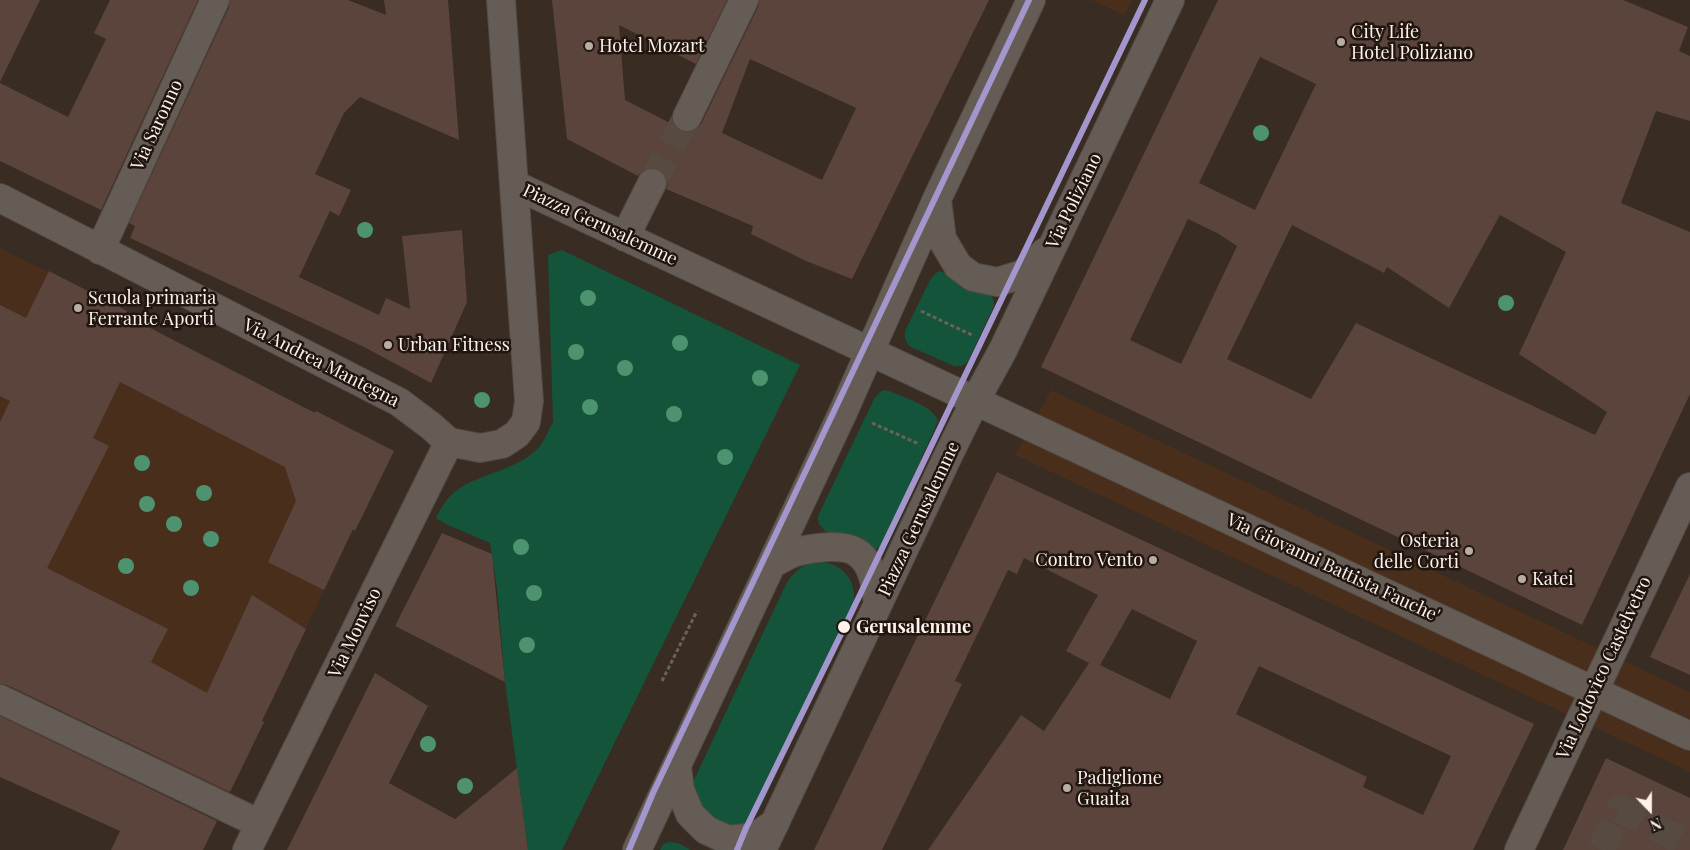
<!DOCTYPE html>
<style>
body{margin:0}
#map{position:relative;width:1690px;height:850px;overflow:hidden;background:#382c23;font-family:"Playfair Display",serif}
canvas{display:block}
.north{position:absolute;left:1625px;top:785px;width:50px;height:50px;-webkit-text-stroke:4px #20160f;paint-order:stroke;rotate:158deg;font-size:14px;font-weight:700;line-height:20px;text-align:center;color:#fdf1e9}
.north::after{content:'';display:block;margin:auto;width:18px;height:22px;background:#fdf1e9;clip-path:polygon(50% 0,100% 100%,50% 72%,0 100%)}
</style>
<div id="map">
<canvas width="1690" height="850"></canvas>
<div class="north">N</div>
</div>
<script>
const c = document.querySelector('canvas').getContext('2d');
c.lineJoin = 'round';
function fillPath(path, color) {
  c.fillStyle = color;
  c.fill(path, 'evenodd');
}
function strokePath(path, color, width, dash) {
  c.strokeStyle = color;
  c.lineWidth = width;
  c.lineCap = dash ? 'butt' : 'round';
  c.setLineDash(dash || []);
  c.stroke(path);
}
function write(font, color, halo, rows, align = 'center') {
  c.font = font + ' "Playfair Display",serif';
  c.lineWidth = 5;
  c.setLineDash([]);
  c.textBaseline = 'middle';
  c.strokeStyle = halo;
  c.fillStyle = color;
  for (const [text, x, y, turn = 0] of rows) {
    c.save();
    c.translate(x, y);
    c.rotate((+turn || 0) * Math.PI / 180);
    c.textAlign = isNaN(turn) ? turn : align;
    if (halo) c.strokeText(text, 0, 0);
    c.fillText(text, 0, 0);
    c.restore();
  }
}
fillPath(new Path2D(`
 M 1091,0 L 1132,0 L 1125,15 Z
 M 0,248 L 91,293 L 125,316 L 315,413 L 316,411 L 394,451 L 355,531 L 353,530 L 262,720 L 264,722 L 229,795 L 153,758 L 160,745 L 0,667 Z
 M 1051,390 L 1690,692 L 1690,772 L 1015,455 Z`), '#492f1b');
fillPath(new Path2D(`
 M 562,250 L 800,365 L 562,850 L 528,850 L 505,682 L 497,588 L 490,543 L 446,524 L 436,518 C 439,512 442,506 446,501 C 468,472 517,474 540,446 C 545,439 549,429 553,422 L 548,255 Z
 M 940,271 L 986,290 C 992,295 994,299 994,306 L 968,361 C 964,366 959,367 954,366 L 911,347 C 906,343 904,338 905,331 L 930,280 L 936,273 Z
 M 884,390 L 889,391 C 903,397 934,406 938,421 L 882,546 L 872,551 L 825,531 L 819,524 L 818,516 L 874,399 L 880,392 Z
 M 820,561 C 848,566 859,585 852,612 L 759,810 C 745,830 737,827 716,829 L 691,790 L 694,780 L 787,582 C 796,569 804,564 820,561 Z
 M 668,842 L 678,843 L 691,850 L 660,850 L 663,844 Z`), '#14543a');
fillPath(new Path2D(`
 M 0,0 L 40,0 L 0,82 Z
 M 110,0 L 198,0 L 101,210 L 0,161 L 0,83 L 68,117 L 106,39 L 94,33 Z
 M 230,0 L 348,0 L 386,15 L 384,0 L 448,0 L 459,140 L 360,97 L 344,113 L 315,174 L 351,190 L 339,216 L 330,211 L 299,277 L 379,315 L 386,298 L 410,309 L 402,236 L 462,230 L 467,302 L 431,383 L 364,347 L 130,238 L 135,226 L 129,223 L 229,7 Z
 M 552,0 L 727,0 L 696,64 L 619,25 L 625,100 L 674,125 L 680,131 L 688,133 L 695,130 L 701,124 L 758,7 L 759,0 L 989,0 L 852,279 L 806,261 L 751,234 L 753,226 L 666,189 L 668,183 L 665,175 L 659,169 L 652,167 L 644,170 L 638,176 L 567,139 ZM 750,59 L 856,108 L 822,180 L 722,133 Z
 M 1218,0 L 1623,0 L 1688,27 L 1679,51 L 1690,56 L 1690,121 L 1656,111 L 1621,203 L 1690,232 L 1690,394 L 1582,625 L 1041,367 ZM 1260,57 L 1316,84 L 1255,210 L 1199,183 ZM 1500,215 L 1566,252 L 1519,354 L 1607,412 L 1595,435 L 1356,323 L 1311,399 L 1227,359 L 1292,225 L 1384,273 L 1387,267 L 1449,308 ZM 1188,219 L 1217,233 L 1237,246 L 1181,364 L 1130,340 Z
 M 49,271 L 127,311 L 125,315 L 315,413 L 316,411 L 394,451 L 355,531 L 353,529 L 324,590 L 268,562 L 296,501 L 285,467 L 120,382 L 93,438 L 109,446 L 47,568 L 168,629 L 151,662 L 207,693 L 252,595 L 306,629 L 262,721 L 264,722 L 230,792 L 7,685 L 0,684 L 0,422 L 10,401 L 0,396 L 0,305 L 26,318 Z
 M 997,472 L 1534,724 L 1473,850 L 928,850 L 1021,715 L 1044,731 L 1089,663 L 1066,651 L 1098,595 L 1024,558 L 1017,574 L 1008,570 L 955,681 L 962,684 L 882,850 L 814,850 ZM 1132,609 L 1197,641 L 1170,699 L 1100,665 ZM 1259,666 L 1451,756 L 1423,815 L 1363,787 L 1367,777 L 1236,714 Z
 M 442,533 L 492,554 L 505,682 L 395,626 Z
 M 1690,574 L 1690,675 L 1650,657 Z
 M 375,673 L 428,706 L 389,783 L 455,819 L 517,768 L 528,850 L 287,850 Z
 M 0,716 L 217,821 L 203,850 L 111,850 L 120,831 L 0,777 Z
 M 1606,758 L 1690,798 L 1690,850 L 1563,850 Z`), '#5a443c');
strokePath(new Path2D(`
 M 652,183 L 687,117
 M 1601,850 L 1620,809 L 1690,845`), '#564a41', 28, [28, 14]);
const minor = new Path2D(`
 M 687,117 L 744,0
 M 515,185 L 1690,736
 M 0,198 L 399,402 L 431,426 L 449,442
 M 937,200 L 942,239 L 958,266 L 973,277 L 997,282 L 1023,274 L 1045,252
 M 625,237 L 652,183
 M 100,250 L 215,0
 M 449,442 L 480,448 L 502,444 L 517,434 L 526,422 L 529,401 L 501,0
 M 772,564 C 779,560 787,555 796,552 C 811,548 843,543 856,552 C 873,562 876,587 878,604
 M 0,699 L 260,824
 M 677,767 L 680,790 L 690,814 L 706,830 L 728,840 L 755,837 L 775,823
 M 247,850 L 449,442
 M 637,850 L 844,410 L 937,199 L 1031,0
 M 762,850 L 947,458 L 975,401 L 1003,350 L 1170,0
 M 1519,850 L 1690,487`);
strokePath(minor, '#534942', 30);
strokePath(new Path2D(`
 M 921,311 L 974,336
 M 872,423 L 919,444
 M 662,681 L 697,611`), '#6a615a', 3, [4, 2.5]);
strokePath(minor, '#655c56', 28);
strokePath(new Path2D(`
 M 629,850 L 653,793 L 1029,0
 M 737,850 L 746,828 L 845,626 L 1145,0`), '#a296cd', 6);
c.fillStyle = '#4d936f';
for (const [x, y] of [
 [1261,133],
 [365,230],
 [588,298],
 [1506,303],
 [680,343],
 [576,352],
 [625,368],
 [760,378],
 [482,400],
 [590,407],
 [674,414],
 [725,457],
 [142,463],
 [204,493],
 [147,504],
 [174,524],
 [211,539],
 [521,547],
 [126,566],
 [191,588],
 [534,593],
 [527,645],
 [428,744],
 [465,786]
]) {
  c.beginPath();
  c.arc(x, y, 8, 0, 2 * Math.PI);
  c.fill();
}
for (const [x, y, r, color] of [
 [1341,42,5,"#b8aca4"],
 [589,46,5,"#b8aca4"],
 [78,308,5,"#b8aca4"],
 [388,345,5,"#b8aca4"],
 [1469,551,5,"#b8aca4"],
 [1153,560,5,"#b8aca4"],
 [1522,579,5,"#b8aca4"],
 [844,627,7,"#fdf1e9"],
 [1067,788,5,"#b8aca4"]
]) {
  const dot = new Path2D();
  dot.arc(x, y, r, 0, 2 * Math.PI);
  c.fillStyle = color;
  c.fill(dot);
  strokePath(dot, '#20160f', 2);
}
write('18px', '#fdf1e9', '#20160f', [
 ["City Life",1351,32],
 ["Hotel Poliziano",1351,53],
 ["Hotel Mozart",599,46],
 ["Scuola primaria",88,298],
 ["Ferrante Aporti",88,319],
 ["Urban Fitness",398,345],
 ["Osteria",1459,541,"right"],
 ["delle Corti",1459,562,"right"],
 ["Contro Vento",1143,560,"right"],
 ["Katei",1532,579],
 ["Padiglione",1077,778],
 ["Guaita",1077,799]
], 'left');
write('18px', '#fdf1e9', '#20160f', [
 ["Via Saronno",157,125,-65],
 ["Via Poliziano",1074,201,-64],
 ["Piazza Gerusalemme",600,225,25],
 ["Via Andrea Mantegna",321,363,27],
 ["Piazza Gerusalemme",919,519,-65],
 ["Via Giovanni Battista Fauche'",1333,568,25],
 ["Via Monviso",355,633,-64],
 ["Via Lodovico Castelvetro",1604,668,-65]
]);
write('bold 18px', '#fdf1e9', '#20160f', [
 ["Gerusalemme",856,627]
], 'left');
</script>
